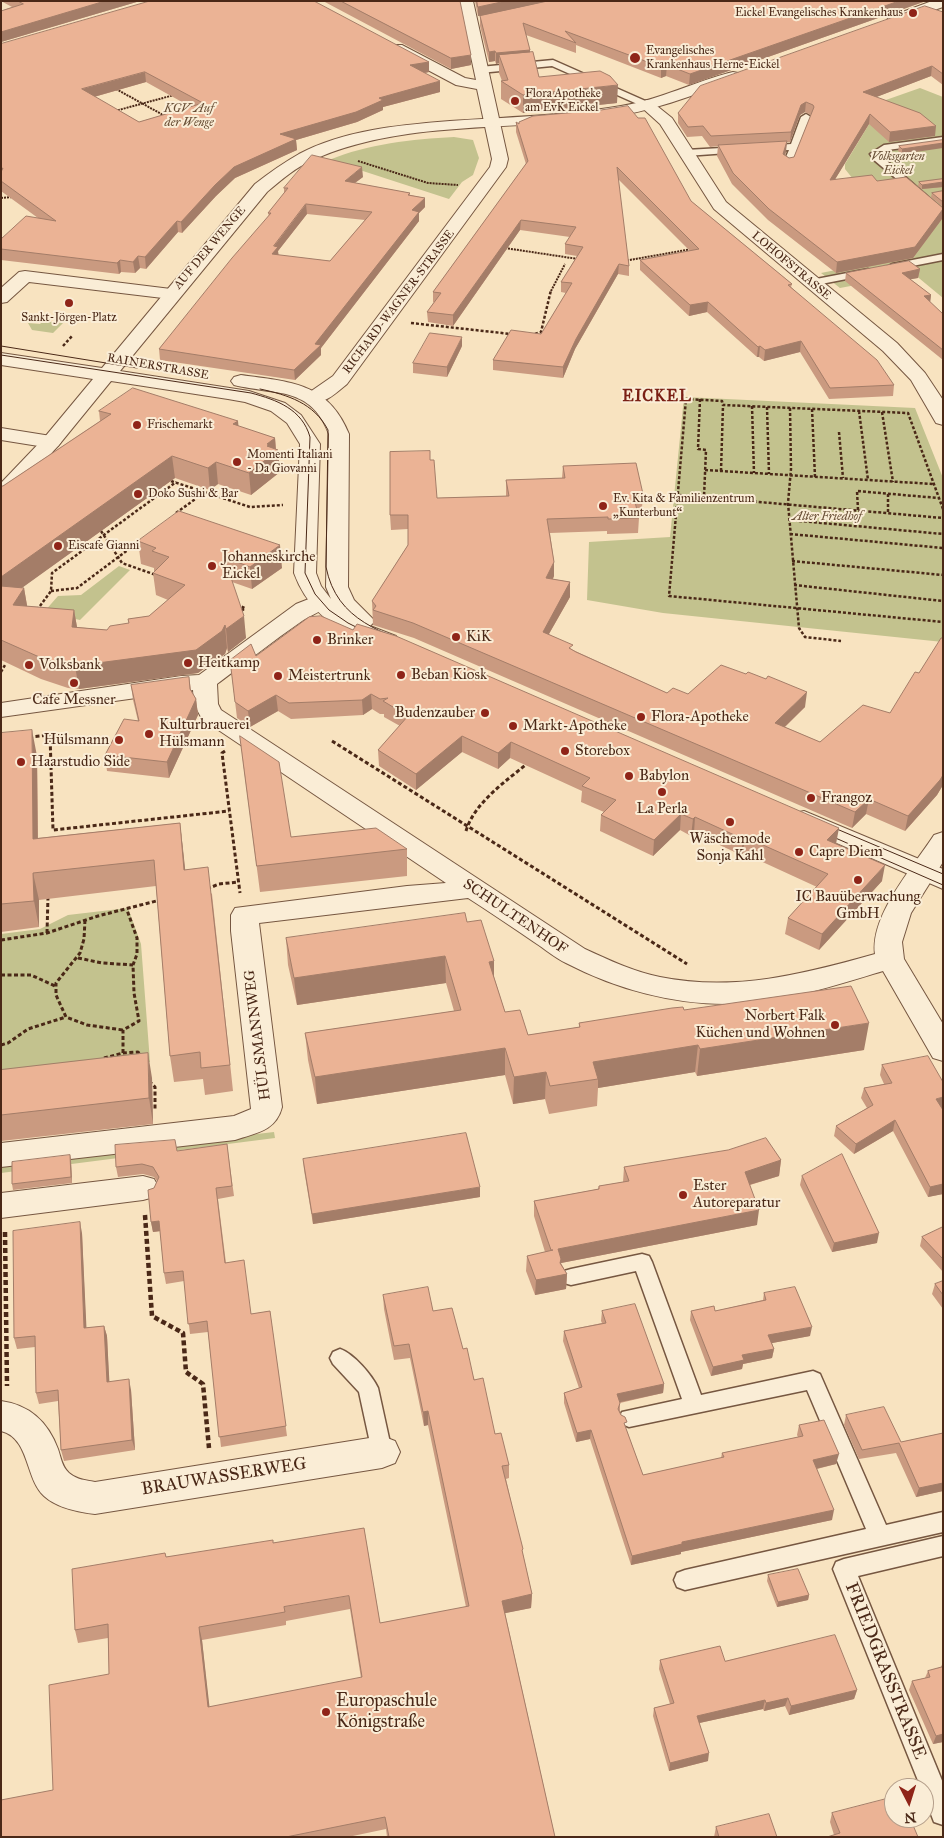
<!DOCTYPE html>
<meta charset="utf-8">
<style>
body{margin:0}
#map{position:relative;width:944px;height:1838px;overflow:hidden;background:#f8e3c0;font-family:"IM FELL Great Primer",serif}
canvas{display:block}
.frame{position:absolute;inset:0;border:2px solid #4a2817;pointer-events:none}
.north{position:absolute;left:884px;top:1778px;width:50px;height:50px;box-sizing:border-box;background:#faedd6;border:1px solid #b49e8a;border-radius:50%;rotate:175deg;font-size:14px;font-weight:700;line-height:20px;text-align:center;color:#4a2817}
.north::after{content:'';display:block;margin:auto;width:18px;height:22px;background:#8f2418;clip-path:polygon(50% 0,100% 100%,50% 72%,0 100%)}
</style>
<div id="map">
<canvas width="944" height="1838"></canvas>
<div class="frame"></div>
<div class="north">N</div>
</div>
<script>
const c = document.querySelector('canvas').getContext('2d');
c.lineJoin = 'round';
function fillPath(path, color) {
  c.fillStyle = color;
  c.fill(path, 'evenodd');
}
function strokePath(path, color, width, dash) {
  c.strokeStyle = color;
  c.lineWidth = width;
  c.lineCap = dash ? 'butt' : 'round';
  c.setLineDash(dash || []);
  c.stroke(path);
}
function write(font, color, halo, rows, align = 'center') {
  c.font = font + ' "IM FELL Great Primer",serif';
  c.lineWidth = 4;
  c.setLineDash([]);
  c.textBaseline = 'middle';
  c.strokeStyle = halo;
  c.fillStyle = color;
  for (const [text, x, y, turn = 0] of rows) {
    c.save();
    c.translate(x, y);
    c.rotate((+turn || 0) * Math.PI / 180);
    c.textAlign = isNaN(turn) ? turn : align;
    if (halo) c.strokeText(text, 0, 0);
    c.fillText(text, 0, 0);
    c.restore();
  }
}
fillPath(new Path2D(`
 M 920,88 L 943,97 L 943,298 L 914,274 L 840,288 L 821,273 L 895,258 L 853,179 L 845,169 L 845,164 L 883,101 Z
 M 454,137 L 473,140 L 479,158 L 473,175 L 462,182 L 449,199 L 329,160 C 368,144 412,139 454,137 Z
 M 43,321 L 63,323 L 53,333 L 32,330 L 28,323 L 40,324 Z
 M 684,397 L 915,408 L 943,478 L 943,642 L 663,613 L 587,600 L 589,542 L 670,537 Z
 M 119,566 L 130,570 L 80,620 L 44,612 L 58,596 L 81,595 Z
 M 128,908 L 141,944 L 150,1062 L 1,1077 L 1,934 L 40,929 L 68,915 Z
 M 274,1132 L 275,1138 L 1,1173 L 1,1164 Z`), '#c3c28e');
const service = new Path2D(`
 M 553,60 L 650,103 L 652,105 L 647,108 L 644,107 L 552,66 L 480,73 L 476,70 L 480,67 Z
 M 806,114 L 811,117 L 794,159 L 788,159 L 786,157 L 789,150 L 763,151 L 761,149 L 766,146 L 791,144 L 801,117 Z
 M 943,137 L 943,143 L 887,150 L 880,155 L 943,210 L 943,218 L 874,160 L 870,154 L 884,145 Z
 M 739,147 L 744,150 L 742,152 L 686,156 L 681,153 L 686,150 Z
 M 943,254 L 943,260 L 892,270 L 887,267 L 892,264 Z
 M 868,269 L 873,272 L 872,274 L 811,286 L 806,283 L 811,280 Z
 M 642,1254 L 649,1256 L 652,1262 L 701,1395 L 813,1371 L 820,1374 L 886,1525 L 943,1512 L 943,1532 L 685,1590 L 677,1587 L 674,1580 L 677,1573 L 685,1570 L 866,1529 L 807,1390 L 629,1427 L 622,1424 L 619,1418 L 622,1412 L 682,1399 L 636,1271 L 571,1285 L 564,1283 L 561,1277 L 564,1271 L 571,1269 Z
 M 340,1349 C 354,1354 372,1375 378,1388 L 392,1452 L 389,1459 L 382,1461 L 375,1459 L 372,1452 L 359,1392 L 333,1364 L 330,1358 L 333,1352 Z
 M 943,1536 L 943,1556 L 858,1576 L 943,1783 L 943,1825 L 934,1822 L 924,1796 L 924,1788 L 921,1788 L 833,1569 L 836,1562 L 844,1559 Z`);
const minor = new Path2D(`
 M 459,1 L 473,1 L 508,159 L 506,167 L 347,384 C 335,394 323,406 307,402 L 304,398 L 307,394 L 333,376 L 490,167 L 492,159 L 477,89 L 456,85 L 392,51 L 390,48 L 392,45 L 402,45 L 465,78 L 476,80 Z
 M 647,100 L 652,102 L 672,118 L 726,202 L 897,343 L 925,373 L 943,400 L 943,425 L 936,423 L 911,380 L 883,351 L 714,209 L 660,124 L 639,105 L 642,102 Z
 M 25,271 L 171,289 L 177,290 L 180,294 L 177,298 L 171,299 L 29,282 L 7,302 L 1,303 L 1,288 L 19,272 Z
 M 1,428 L 51,436 L 58,438 L 61,442 L 58,446 L 51,448 L 1,440 Z
 M 319,595 L 327,597 L 330,602 C 324,611 311,615 302,621 C 273,641 245,663 217,684 L 218,704 L 221,710 L 585,949 C 609,960 634,972 660,977 C 734,992 804,974 875,954 C 870,915 914,866 934,835 L 943,832 L 943,862 L 911,913 L 902,942 L 904,959 L 943,1024 L 943,1061 L 933,1058 L 883,971 C 834,986 782,1003 731,1004 C 674,1005 616,989 566,963 C 555,958 545,949 534,942 C 512,927 490,912 468,898 L 259,923 L 282,1107 C 276,1131 256,1133 235,1140 L 1,1167 L 1,1143 L 234,1116 L 251,1109 L 231,931 L 231,915 L 235,908 L 407,886 L 446,883 L 202,719 L 194,704 L 193,690 L 1,717 L 1,703 L 181,676 L 199,675 L 296,604 Z
 M 143,1176 L 154,1179 L 159,1188 L 154,1197 L 143,1200 L 1,1218 L 1,1193 Z
 M 1,1401 C 30,1405 48,1422 58,1449 C 61,1458 62,1467 69,1473 C 77,1480 86,1480 95,1482 L 382,1436 L 395,1441 L 400,1452 L 395,1463 L 382,1468 L 95,1514 C 78,1512 57,1508 44,1496 C 25,1479 30,1438 1,1431 Z`);
const tertiary = new Path2D(`
 M 932,1 L 943,1 L 943,7 L 894,24 L 887,20 L 889,17 Z
 M 733,72 L 738,73 L 740,76 L 738,79 C 694,95 651,112 604,118 C 511,131 400,120 313,160 C 296,167 281,180 267,192 L 120,371 L 249,391 L 285,403 L 301,415 L 320,444 L 316,573 L 321,586 L 331,599 L 326,587 L 329,434 C 311,386 275,395 234,385 L 231,381 L 234,377 L 241,375 C 290,382 328,382 349,434 L 348,587 L 354,600 L 375,621 L 370,626 L 396,636 L 400,641 L 396,646 C 384,649 373,644 362,640 C 330,627 306,606 294,573 L 300,444 L 287,423 L 271,411 L 245,402 L 228,399 L 111,381 L 58,446 L 8,500 L 1,502 L 1,483 L 44,438 L 93,379 L 1,365 L 1,353 L 102,368 L 255,184 C 269,173 283,163 299,154 C 344,130 400,125 450,121 C 507,117 564,116 621,106 C 660,100 695,81 733,72 Z
 M 804,811 L 943,869 L 943,889 L 795,825 L 791,819 L 795,813 Z`);
strokePath(service, '#765741', 3);
strokePath(minor, '#765741', 2);
strokePath(tertiary, '#765741', 2);
strokePath(new Path2D(`
 M 116,89 L 165,116
 M 115,111 L 174,95
 M 358,161 L 428,183 L 458,185
 M 1,198 L 13,197
 M 505,248 L 578,259
 M 624,261 L 692,249
 M 551,291 L 565,264`), '#4a2817', 2, [2, 1]);
strokePath(new Path2D(`
 M 411,323 L 511,334
 M 535,334 L 541,332 L 551,290
 M 63,346 L 72,336
 M 700,399 L 698,449 L 706,450 L 704,497
 M 752,406 L 754,473
 M 767,407 L 769,474
 M 790,408 L 791,469 L 788,503 L 799,628 L 805,637 L 841,641
 M 812,409 L 815,477
 M 859,411 L 868,480
 M 882,412 L 893,482
 M 839,432 L 843,478
 M 705,470 L 933,484
 M 721,471 L 723,405
 M 171,481 L 250,507 L 283,505
 M 888,494 L 888,513
 M 679,495 L 943,518
 M 943,509 L 908,413 L 723,405 L 722,401 L 686,399 L 669,596 L 943,622
 M 858,510 L 857,491 L 938,498
 M 176,513 L 205,492
 M 789,520 L 943,534
 M 101,531 L 122,563 L 156,575
 M 790,534 L 943,548
 M 792,561 L 943,575
 M 794,585 L 943,601
 M 51,591 L 77,588 L 141,540
 M 237,605 L 245,608 L 239,613
 M 37,610 L 51,591 L 52,573 L 176,482
 M 1,672 L 5,665`), '#4a2817', 2.5, [3, 2]);
strokePath(new Path2D(`
 M 29,737 L 50,735 L 53,830 L 229,811
 M 332,741 L 687,964
 M 225,751 L 222,753 L 240,893
 M 466,831 C 474,803 506,781 528,763
 M 207,889 L 219,884 L 238,882
 M 85,920 L 84,939 L 80,953 L 56,983 L 56,995 L 66,1017 L 87,1025 L 123,1030
 M 47,933 L 48,896
 M 1,940 L 47,933 L 98,916 L 160,900
 M 78,958 L 102,963 L 133,965
 M 1,975 L 31,975 L 55,986
 M 1,1045 L 8,1043 L 28,1029 L 66,1017
 M 123,1053 L 123,1030 L 139,1021 L 134,993 L 133,965 L 137,954 L 137,938 L 127,910
 M 104,1058 L 123,1053 L 138,1052 L 141,1055
 M 149,1081 L 155,1087 L 155,1110`), '#4a2817', 3, [4, 2.5]);
strokePath(new Path2D(`
 M 145,1215 L 152,1316 L 183,1333 L 186,1372 L 203,1384 L 209,1448
 M 5,1232 L 7,1386`), '#4a2817', 4.5, [5, 3]);
fillPath(service, '#faedd6');
fillPath(minor, '#faedd6');
fillPath(tertiary, '#faedd6');
strokePath(new Path2D(`
 M 1,346 L 137,368
 M 1,355 L 251,393 C 277,400 302,409 310,437 L 305,573 L 315,594 L 329,610 L 348,623 L 368,633
 M 260,389 C 288,395 314,403 328,430 L 326,567 C 337,622 383,632 429,651
 M 825,824 L 943,874
 M 824,833 L 943,885`), '#4a2817', 1);
fillPath(new Path2D(`
 M 1,1 L 140,1 L 1,42 L 1,11 L 12,7 Z
 M 323,1 L 460,1 L 471,65 L 451,69 Z
 M 475,1 L 926,1 L 689,85 L 666,76 L 661,78 L 576,45 L 576,53 L 526,35 L 530,52 L 539,77 L 617,103 L 523,113 L 501,99 L 501,81 L 502,81 L 499,73 L 499,63 L 496,64 L 495,61 L 489,62 L 480,26 L 480,16 L 481,16 L 478,16 Z
 M 943,12 L 943,85 L 931,76 L 876,97 L 935,136 L 889,142 L 869,124 L 835,179 L 877,181 L 943,208 L 942,219 L 913,258 L 836,273 L 768,220 L 732,184 L 717,156 L 718,146 L 710,147 L 702,136 L 687,137 L 678,123 L 678,113 ZM 805,112 L 811,115 L 794,157 L 789,158 L 785,155 L 787,142 L 790,142 L 800,115 Z
 M 1,44 L 429,62 L 429,72 L 425,73 L 440,92 L 383,107 L 383,110 L 357,122 L 296,140 L 297,150 L 235,178 L 216,196 L 182,233 L 178,232 L 146,269 L 140,268 L 135,273 L 121,272 L 119,274 L 1,260 L 1,239 L 38,218 L 1,191 ZM 146,82 L 191,107 L 139,122 L 94,97 Z
 M 516,122 L 691,201 L 792,284 L 791,287 L 894,385 L 893,396 L 829,399 L 800,352 L 764,361 L 759,357 L 757,357 L 707,312 L 689,316 L 640,270 L 640,260 L 690,251 L 618,179 L 629,266 L 629,276 L 618,274 L 575,349 L 563,378 L 493,370 L 493,360 L 541,334 L 566,293 L 561,292 L 561,282 L 577,256 L 565,254 L 565,244 L 570,237 L 520,230 L 453,326 L 428,322 L 427,312 L 434,302 L 433,302 L 433,292 L 526,164 L 516,132 Z
 M 943,140 L 902,154 L 898,151 L 899,146 Z
 M 363,177 L 355,183 L 410,193 L 410,195 L 425,198 L 425,207 L 419,213 L 419,221 L 321,348 L 321,355 L 295,380 L 160,360 L 159,349 L 269,216 L 268,213 L 284,194 L 284,188 ZM 307,214 L 365,220 L 330,261 L 278,255 L 278,251 Z
 M 943,179 L 943,187 L 922,189 L 918,186 L 919,182 Z
 M 943,191 L 943,207 L 931,197 L 932,193 Z
 M 920,269 L 918,278 L 910,279 L 931,295 L 930,302 L 943,314 L 943,360 L 845,281 L 846,273 Z
 M 462,346 L 447,377 L 413,373 L 413,363 Z
 M 99,411 L 238,421 L 238,426 L 275,438 L 276,449 L 278,450 L 280,472 L 251,495 L 218,484 L 210,490 L 175,478 L 21,588 L 24,588 L 27,606 L 74,610 L 77,627 L 107,630 L 129,624 L 128,619 L 149,616 L 168,600 L 156,595 L 153,573 L 154,572 L 154,568 L 141,564 L 138,541 L 282,568 L 252,589 L 232,582 L 246,638 L 228,652 L 227,648 L 225,654 L 198,673 L 79,689 L 68,688 L 41,679 L 1,660 L 1,486 L 3,486 L 100,421 Z
 M 430,460 L 437,498 L 506,496 L 506,480 L 562,478 L 563,466 L 643,494 L 642,508 L 636,508 L 639,518 L 638,533 L 607,534 L 607,531 L 550,533 L 554,562 L 554,576 L 553,579 L 570,582 L 570,597 L 549,634 L 573,650 L 667,693 L 805,707 L 785,727 L 820,742 L 890,713 L 919,673 L 943,638 L 943,785 L 937,795 L 905,831 L 866,814 L 852,828 L 414,638 L 373,625 L 372,601 L 408,545 L 408,529 L 391,530 L 390,515 Z
 M 256,656 L 836,843 L 882,881 L 819,950 L 785,934 L 788,918 L 817,887 L 743,853 L 741,855 L 694,833 L 691,836 L 680,830 L 653,856 L 600,831 L 601,815 L 604,812 L 581,802 L 582,791 L 510,758 L 498,769 L 462,752 L 416,790 L 379,766 L 378,750 L 400,726 L 384,717 L 384,714 L 380,714 L 372,709 L 363,715 L 291,719 L 278,711 L 250,727 L 237,718 L 230,660 Z
 M 189,677 L 191,690 L 196,699 L 198,715 L 169,778 L 107,771 L 105,755 L 138,721 L 133,700 L 131,685 Z
 M 1,733 L 37,756 L 38,838 L 180,823 L 185,870 L 212,894 L 233,1091 L 205,1095 L 203,1079 L 174,1082 L 170,1056 L 156,886 L 39,900 L 39,927 L 1,932 Z
 M 240,736 L 291,837 L 407,849 L 407,876 L 260,892 L 243,762 Z
 M 467,922 L 494,961 L 494,977 L 505,1012 L 528,1035 L 579,1027 L 579,1023 L 684,1010 L 864,1050 L 697,1076 L 695,1072 L 598,1088 L 597,1106 L 549,1114 L 545,1099 L 513,1104 L 505,1075 L 317,1104 L 308,1060 L 305,1033 L 454,1011 L 446,983 L 297,1005 L 288,965 L 286,938 Z
 M 882,1065 L 943,1107 L 941,1108 L 943,1110 L 943,1194 L 928,1197 L 893,1131 L 854,1154 L 834,1136 L 836,1126 L 867,1108 L 861,1098 L 864,1088 L 884,1084 L 880,1075 Z
 M 1,1070 L 152,1078 L 153,1124 L 1,1141 Z
 M 227,1144 L 234,1196 L 218,1199 L 226,1263 L 251,1314 L 270,1311 L 287,1436 L 221,1447 L 208,1332 L 190,1334 L 184,1281 L 166,1284 L 164,1273 L 160,1231 L 153,1232 L 151,1222 L 154,1188 L 157,1181 L 154,1177 L 143,1174 L 118,1177 L 116,1167 L 177,1151 Z
 M 70,1155 L 71,1161 L 72,1183 L 13,1190 L 12,1184 Z
 M 303,1159 L 480,1197 L 313,1224 L 304,1170 Z
 M 781,1160 L 779,1176 L 750,1185 L 757,1225 L 561,1263 L 567,1274 L 566,1289 L 535,1295 L 526,1271 L 527,1256 L 545,1252 L 534,1216 L 534,1201 L 598,1189 L 599,1186 L 623,1182 L 624,1167 Z
 M 802,1176 L 877,1243 L 832,1252 L 800,1185 Z
 M 943,1227 L 943,1272 L 920,1246 L 922,1237 Z
 M 82,1233 L 86,1328 L 104,1326 L 107,1336 L 109,1382 L 131,1390 L 135,1450 L 64,1461 L 61,1450 L 58,1401 L 39,1404 L 36,1393 L 35,1347 L 17,1349 L 14,1338 Z
 M 943,1281 L 943,1309 L 932,1294 L 935,1284 Z
 M 764,1293 L 810,1336 L 772,1343 L 774,1349 L 772,1358 L 743,1364 L 742,1369 L 711,1376 L 690,1320 L 691,1311 L 715,1311 L 763,1300 Z
 M 383,1295 L 433,1311 L 463,1349 L 495,1434 L 509,1465 L 509,1478 L 506,1479 L 532,1594 L 531,1608 L 505,1613 L 555,1837 L 387,1837 L 386,1829 L 348,1837 L 1,1837 L 53,1790 L 109,1674 L 108,1638 L 78,1643 L 75,1630 L 165,1553 L 166,1557 L 273,1543 L 364,1528 L 380,1623 L 466,1607 L 428,1425 L 424,1426 L 410,1358 L 394,1360 L 384,1309 ZM 350,1609 L 361,1678 L 209,1707 L 202,1640 L 286,1625 L 286,1621 Z
 M 602,1311 L 664,1384 L 663,1393 L 620,1403 L 620,1412 L 643,1475 L 721,1458 L 722,1453 L 798,1437 L 797,1435 L 799,1425 L 836,1464 L 817,1469 L 832,1520 L 681,1552 L 681,1554 L 631,1565 L 590,1439 L 576,1442 L 564,1403 L 564,1393 L 579,1388 L 563,1341 L 564,1331 L 602,1323 L 601,1321 Z
 M 846,1415 L 901,1442 L 943,1433 L 943,1491 L 916,1497 L 896,1453 L 859,1459 L 844,1425 Z
 M 768,1575 L 809,1595 L 808,1600 L 777,1607 L 767,1581 Z
 M 660,1660 L 725,1661 L 857,1690 L 854,1699 L 789,1715 L 785,1706 L 764,1711 L 763,1709 L 699,1723 L 708,1761 L 669,1771 L 653,1716 L 654,1708 L 670,1704 L 659,1669 Z
 M 943,1662 L 943,1742 L 933,1744 L 909,1690 L 912,1681 L 925,1678 L 928,1671 L 941,1667 Z
 M 832,1813 L 918,1837 L 834,1835 L 830,1822 Z
 M 716,1827 L 777,1837 L 714,1837 Z`), '#ca9a80');
fillPath(new Path2D(`
 M 105,1 L 140,1 L 1,42 L 1,32 Z
 M 506,1 L 556,1 L 478,16 L 478,7 Z
 M 899,1 L 926,1 L 689,85 L 690,74 Z
 M 530,50 L 530,60 L 499,55 L 499,63 L 496,64 L 496,53 Z
 M 495,51 L 495,61 L 489,62 L 489,52 Z
 M 471,55 L 471,65 L 451,69 L 451,58 Z
 M 429,62 L 429,72 L 410,76 L 410,65 Z
 M 667,65 L 666,76 L 661,78 L 661,67 Z
 M 932,66 L 931,76 L 861,103 L 863,92 Z
 M 145,72 L 146,82 L 83,100 L 82,89 Z
 M 440,81 L 440,92 L 383,107 L 383,110 L 357,122 L 296,140 L 297,150 L 235,178 L 216,196 L 182,233 L 181,222 L 215,185 L 234,167 L 280,134 L 379,98 Z
 M 618,85 L 617,103 L 523,113 L 523,95 Z
 M 806,102 L 805,112 L 800,115 L 790,142 L 791,132 L 801,105 Z
 M 870,114 L 869,124 L 828,191 L 830,180 Z
 M 936,126 L 935,136 L 889,142 L 890,132 Z
 M 787,141 L 786,152 L 782,165 L 783,154 Z
 M 943,143 L 943,148 L 902,154 L 902,149 Z
 M 362,167 L 363,177 L 345,190 L 345,181 Z
 M 943,182 L 943,187 L 922,189 L 922,185 Z
 M 425,198 L 425,207 L 419,213 L 419,221 L 321,348 L 321,355 L 295,380 L 294,370 L 412,210 Z
 M 306,204 L 307,214 L 278,251 L 279,257 L 272,254 L 274,246 Z
 M 943,209 L 942,219 L 913,258 L 836,273 L 837,262 Z
 M 521,220 L 520,230 L 453,326 L 453,315 Z
 M 177,221 L 178,232 L 146,269 L 145,257 Z
 M 138,256 L 140,268 L 135,273 L 133,262 Z
 M 120,260 L 121,272 L 119,274 L 117,263 Z
 M 619,264 L 618,274 L 575,349 L 563,378 L 563,367 L 576,339 Z
 M 920,269 L 918,278 L 901,281 L 902,273 Z
 M 931,295 L 930,303 L 924,296 Z
 M 708,302 L 707,312 L 689,316 L 690,305 Z
 M 462,337 L 462,346 L 447,377 L 447,367 Z
 M 801,341 L 800,352 L 764,361 L 765,350 Z
 M 760,346 L 759,357 L 757,357 L 758,347 Z
 M 238,421 L 240,442 L 233,424 Z
 M 275,438 L 276,452 L 278,450 L 280,472 L 251,495 L 249,473 L 267,444 Z
 M 172,456 L 175,478 L 1,603 L 1,577 Z
 M 216,462 L 218,484 L 210,490 L 208,468 Z
 M 280,545 L 282,568 L 252,589 L 250,567 Z
 M 554,562 L 554,576 L 546,592 L 546,578 Z
 M 570,582 L 570,597 L 542,646 L 543,632 Z
 M 24,588 L 28,611 L 13,605 Z
 M 74,610 L 78,633 L 72,627 Z
 M 244,616 L 246,638 L 228,652 L 226,629 Z
 M 225,625 L 227,648 L 225,654 L 198,673 L 79,689 L 75,666 Z
 M 807,692 L 805,707 L 773,738 L 775,723 Z
 M 371,694 L 372,709 L 363,715 L 362,700 Z
 M 276,695 L 278,711 L 250,727 L 248,711 Z
 M 196,699 L 198,715 L 169,778 L 167,762 Z
 M 32,730 L 37,756 L 38,865 L 33,839 Z
 M 462,736 L 462,752 L 416,790 L 416,774 Z
 M 511,742 L 510,758 L 498,769 L 498,753 Z
 M 943,775 L 943,785 L 937,795 L 905,831 L 908,816 Z
 M 869,799 L 866,814 L 852,828 L 855,812 Z
 M 681,814 L 680,830 L 653,856 L 654,840 Z
 M 695,817 L 694,833 L 691,836 L 693,819 Z
 M 180,823 L 183,849 L 188,896 L 184,870 Z
 M 839,828 L 836,844 L 827,840 Z
 M 745,837 L 743,853 L 741,855 L 743,839 Z
 M 885,865 L 882,881 L 819,950 L 822,934 Z
 M 33,873 L 39,900 L 39,927 L 34,901 Z
 M 445,956 L 446,983 L 297,1005 L 294,978 Z
 M 494,961 L 494,988 L 489,962 Z
 M 869,1023 L 864,1050 L 697,1076 L 700,1049 Z
 M 698,1045 L 695,1072 L 598,1088 L 598,1079 L 593,1062 Z
 M 505,1048 L 505,1075 L 317,1104 L 315,1077 Z
 M 148,1053 L 152,1078 L 153,1124 L 149,1098 Z
 M 546,1072 L 545,1099 L 513,1104 L 514,1077 Z
 M 943,1097 L 943,1107 L 934,1109 L 936,1099 Z
 M 895,1120 L 893,1131 L 854,1154 L 856,1144 Z
 M 70,1155 L 71,1161 L 72,1183 L 71,1177 Z
 M 781,1160 L 779,1176 L 742,1187 L 745,1172 Z
 M 943,1184 L 943,1194 L 928,1197 L 930,1187 Z
 M 480,1187 L 480,1197 L 313,1224 L 312,1214 Z
 M 759,1210 L 757,1225 L 561,1263 L 561,1274 L 567,1274 L 566,1289 L 535,1295 L 536,1280 L 558,1249 Z
 M 159,1221 L 161,1231 L 153,1232 L 151,1222 Z
 M 80,1222 L 82,1233 L 87,1339 L 84,1328 Z
 M 879,1233 L 877,1243 L 832,1252 L 834,1243 Z
 M 104,1326 L 107,1336 L 110,1393 L 107,1382 Z
 M 812,1327 L 810,1336 L 767,1344 L 768,1335 Z
 M 774,1349 L 772,1358 L 743,1364 L 742,1369 L 711,1376 L 713,1367 L 742,1355 Z
 M 129,1379 L 131,1390 L 135,1450 L 132,1440 Z
 M 664,1384 L 663,1393 L 616,1403 L 617,1394 Z
 M 428,1411 L 428,1425 L 424,1426 L 423,1412 Z
 M 591,1430 L 590,1439 L 576,1442 L 577,1433 Z
 M 839,1454 L 836,1464 L 811,1470 L 813,1460 Z
 M 943,1483 L 943,1491 L 916,1497 L 919,1488 Z
 M 834,1510 L 832,1520 L 681,1552 L 681,1554 L 631,1565 L 632,1556 L 682,1542 Z
 M 532,1594 L 531,1608 L 501,1614 L 502,1601 Z
 M 809,1595 L 808,1600 L 777,1607 L 778,1602 Z
 M 199,1627 L 202,1640 L 211,1720 L 208,1707 Z
 M 857,1690 L 854,1699 L 789,1715 L 791,1706 Z
 M 788,1698 L 785,1706 L 764,1711 L 766,1703 Z
 M 765,1700 L 763,1709 L 695,1724 L 697,1716 Z
 M 943,1734 L 943,1742 L 933,1744 L 936,1736 Z
 M 709,1753 L 708,1761 L 669,1771 L 670,1763 Z`), '#a47d68');
const building = new Path2D(`
 M 18,1 L 105,1 L 1,32 L 1,11 L 23,4 Z
 M 150,1 L 314,1 L 429,62 L 410,65 L 440,81 L 379,98 L 383,100 L 356,112 L 280,134 L 296,139 L 234,167 L 215,185 L 181,222 L 177,221 L 145,257 L 138,256 L 133,262 L 120,260 L 117,263 L 1,249 L 1,239 L 26,216 L 56,221 L 1,181 L 1,172 L 3,168 L 1,169 L 1,44 ZM 145,72 L 203,103 L 139,122 L 82,89 Z
 M 341,1 L 460,1 L 471,55 L 451,58 Z
 M 477,1 L 506,1 L 478,7 Z
 M 548,1 L 899,1 L 690,74 L 667,65 L 661,67 L 565,31 L 576,43 L 523,23 L 530,50 L 496,53 L 495,51 L 489,52 L 480,16 Z
 M 925,6 L 943,12 L 943,74 L 932,66 L 863,92 L 920,113 L 936,126 L 890,132 L 870,114 L 830,180 L 872,175 L 877,181 L 906,177 L 943,208 L 943,209 L 915,247 L 837,262 L 769,209 L 733,173 L 718,145 L 787,141 L 783,154 L 789,158 L 794,157 L 814,107 L 813,105 L 806,102 L 801,105 L 791,132 L 711,136 L 703,126 L 688,127 L 678,113 L 700,86 Z
 M 533,52 L 539,77 L 600,71 L 610,76 L 618,85 L 523,95 L 501,81 L 508,80 L 499,55 Z
 M 628,106 L 638,118 L 645,118 L 691,201 L 792,284 L 788,285 L 877,360 L 894,385 L 830,388 L 801,341 L 765,350 L 760,346 L 758,347 L 708,302 L 690,305 L 640,260 L 699,249 L 617,167 L 629,266 L 619,264 L 576,339 L 563,367 L 493,360 L 511,330 L 541,334 L 572,283 L 561,282 L 583,247 L 565,244 L 576,227 L 521,220 L 453,315 L 427,312 L 441,293 L 433,292 L 528,161 L 516,122 L 519,124 L 519,122 L 533,116 L 601,110 Z
 M 943,140 L 943,143 L 902,149 L 899,146 Z
 M 312,155 L 362,167 L 345,181 L 410,193 L 408,195 L 425,198 L 412,210 L 419,212 L 315,344 L 321,345 L 294,370 L 159,349 L 232,258 L 271,213 L 268,213 L 288,188 L 284,188 ZM 306,204 L 372,212 L 330,261 L 272,254 L 278,247 L 274,246 Z
 M 943,179 L 943,182 L 922,185 L 919,182 Z
 M 943,191 L 943,202 L 932,193 Z
 M 909,261 L 920,269 L 902,273 L 931,295 L 924,296 L 943,314 L 943,350 L 846,273 Z
 M 430,333 L 462,337 L 447,367 L 413,363 Z
 M 133,388 L 238,421 L 233,424 L 275,438 L 267,444 L 270,445 L 267,446 L 278,450 L 249,473 L 216,462 L 208,468 L 172,456 L 1,577 L 1,486 L 3,486 L 111,414 L 99,411 Z
 M 430,451 L 430,460 L 434,460 L 437,498 L 509,496 L 506,480 L 565,478 L 563,466 L 636,463 L 643,494 L 633,494 L 639,518 L 608,519 L 608,517 L 547,519 L 554,562 L 546,578 L 570,582 L 543,632 L 573,645 L 569,648 L 576,652 L 667,693 L 673,688 L 688,694 L 721,665 L 746,674 L 748,672 L 766,679 L 768,676 L 807,692 L 775,723 L 820,742 L 863,705 L 890,713 L 915,672 L 919,673 L 941,638 L 943,638 L 943,775 L 940,780 L 908,816 L 869,799 L 855,812 L 413,623 L 373,610 L 376,606 L 372,601 L 408,545 L 408,515 L 390,515 L 390,452 Z
 M 179,511 L 280,545 L 250,567 L 224,557 L 244,616 L 226,629 L 225,625 L 222,631 L 196,650 L 75,666 L 64,665 L 37,656 L 1,640 L 1,586 L 24,588 L 13,605 L 74,610 L 72,627 L 107,630 L 110,626 L 129,623 L 128,619 L 149,616 L 185,585 L 153,573 L 169,557 L 152,551 L 156,548 L 138,541 Z
 M 321,616 L 353,630 L 357,624 L 396,636 L 839,828 L 827,840 L 885,865 L 822,934 L 788,918 L 828,874 L 745,837 L 743,839 L 695,817 L 693,819 L 681,814 L 654,840 L 601,815 L 616,800 L 582,786 L 590,778 L 511,742 L 498,753 L 462,736 L 416,774 L 378,750 L 408,716 L 383,701 L 388,698 L 380,699 L 371,694 L 362,700 L 289,703 L 276,695 L 248,711 L 235,702 L 230,660 L 251,644 L 256,656 L 309,617 Z
 M 189,677 L 190,689 L 196,699 L 167,762 L 105,755 L 124,719 L 139,721 L 131,685 Z
 M 32,730 L 33,839 L 180,823 L 184,870 L 208,867 L 230,1065 L 201,1068 L 200,1052 L 170,1056 L 154,860 L 33,873 L 34,901 L 1,904 L 1,733 Z
 M 240,736 L 279,762 L 291,837 L 376,828 L 407,849 L 257,866 Z
 M 465,913 L 467,922 L 481,920 L 494,961 L 489,962 L 505,1012 L 520,1010 L 528,1035 L 580,1027 L 579,1023 L 672,1008 L 683,1007 L 684,1010 L 851,986 L 869,1023 L 700,1049 L 698,1045 L 593,1062 L 598,1079 L 550,1086 L 546,1072 L 514,1077 L 505,1048 L 315,1077 L 305,1033 L 461,1010 L 445,956 L 294,978 L 286,938 Z
 M 148,1053 L 149,1098 L 1,1115 L 1,1070 Z
 M 928,1056 L 943,1082 L 943,1097 L 936,1099 L 943,1110 L 943,1184 L 930,1187 L 895,1120 L 856,1144 L 836,1126 L 873,1105 L 864,1088 L 892,1083 L 882,1065 Z
 M 466,1133 L 480,1187 L 312,1214 L 303,1159 Z
 M 766,1138 L 781,1160 L 745,1172 L 759,1210 L 558,1249 L 561,1259 L 560,1263 L 567,1274 L 536,1280 L 527,1256 L 553,1250 L 551,1250 L 534,1201 L 599,1189 L 599,1186 L 629,1181 L 624,1167 L 728,1150 Z
 M 175,1140 L 177,1151 L 227,1144 L 232,1186 L 216,1188 L 225,1263 L 244,1260 L 251,1314 L 270,1311 L 286,1426 L 219,1437 L 207,1321 L 188,1324 L 183,1271 L 164,1273 L 159,1221 L 151,1222 L 148,1190 L 154,1188 L 159,1177 L 153,1167 L 142,1164 L 116,1167 L 115,1145 Z
 M 842,1154 L 879,1233 L 834,1243 L 802,1176 Z
 M 70,1155 L 71,1177 L 12,1184 L 12,1162 Z
 M 80,1222 L 84,1328 L 104,1326 L 107,1382 L 129,1379 L 132,1440 L 61,1450 L 58,1390 L 36,1393 L 35,1336 L 14,1338 L 13,1231 Z
 M 943,1227 L 943,1259 L 922,1237 Z
 M 943,1281 L 943,1295 L 935,1284 Z
 M 428,1287 L 433,1311 L 452,1308 L 463,1349 L 467,1348 L 474,1380 L 483,1378 L 495,1434 L 501,1433 L 509,1465 L 502,1466 L 523,1549 L 522,1550 L 532,1594 L 502,1601 L 555,1837 L 389,1837 L 385,1817 L 286,1837 L 1,1837 L 1,1800 L 53,1790 L 49,1685 L 109,1674 L 108,1624 L 75,1630 L 72,1569 L 165,1553 L 166,1557 L 273,1540 L 273,1543 L 364,1528 L 380,1623 L 469,1606 L 428,1411 L 423,1412 L 409,1344 L 394,1346 L 383,1295 ZM 349,1596 L 362,1677 L 208,1707 L 199,1627 L 285,1612 L 284,1607 Z
 M 795,1287 L 812,1327 L 768,1335 L 774,1349 L 742,1355 L 744,1360 L 713,1367 L 691,1311 L 714,1306 L 715,1311 L 766,1300 L 764,1293 Z
 M 635,1304 L 664,1384 L 617,1394 L 620,1403 L 618,1409 L 621,1415 L 625,1417 L 627,1422 L 624,1423 L 643,1475 L 724,1457 L 722,1453 L 803,1436 L 799,1425 L 824,1420 L 839,1454 L 813,1460 L 834,1510 L 682,1542 L 682,1544 L 632,1556 L 591,1430 L 577,1433 L 564,1393 L 582,1387 L 564,1331 L 606,1323 L 602,1311 Z
 M 884,1407 L 901,1442 L 943,1433 L 943,1483 L 919,1488 L 899,1443 L 862,1450 L 846,1415 Z
 M 798,1569 L 809,1595 L 778,1602 L 768,1575 Z
 M 835,1635 L 857,1690 L 791,1706 L 788,1698 L 766,1703 L 765,1700 L 697,1716 L 709,1753 L 670,1763 L 654,1708 L 674,1703 L 660,1660 L 720,1646 L 725,1661 Z
 M 943,1667 L 943,1734 L 936,1736 L 912,1681 L 930,1677 L 928,1671 Z
 M 894,1797 L 894,1818 L 910,1818 L 918,1837 L 827,1837 L 840,1833 L 832,1813 Z
 M 769,1814 L 777,1837 L 719,1837 L 716,1827 Z`);
fillPath(building, '#ebb395');
strokePath(building, '#a47d68', 1);
for (const [x, y, r, color] of [
 [913,13,5,"#8f2418"],
 [635,58,6,"#8f2418"],
 [515,101,5,"#8f2418"],
 [69,303,5,"#8f2418"],
 [137,425,5,"#8f2418"],
 [237,462,5,"#8f2418"],
 [138,494,5,"#8f2418"],
 [603,506,5,"#8f2418"],
 [58,546,5,"#8f2418"],
 [212,566,5,"#8f2418"],
 [456,637,5,"#8f2418"],
 [317,640,5,"#8f2418"],
 [188,663,5,"#8f2418"],
 [29,665,5,"#8f2418"],
 [401,675,5,"#8f2418"],
 [278,676,5,"#8f2418"],
 [74,683,5,"#8f2418"],
 [485,713,5,"#8f2418"],
 [641,717,5,"#8f2418"],
 [513,726,5,"#8f2418"],
 [149,734,5,"#8f2418"],
 [119,740,5,"#8f2418"],
 [565,751,5,"#8f2418"],
 [21,762,5,"#8f2418"],
 [629,776,5,"#8f2418"],
 [662,792,5,"#8f2418"],
 [811,798,5,"#8f2418"],
 [730,822,5,"#8f2418"],
 [799,852,5,"#8f2418"],
 [858,880,5,"#8f2418"],
 [835,1025,5,"#8f2418"],
 [683,1195,5,"#8f2418"],
 [326,1712,5,"#8f2418"]
]) {
  const dot = new Path2D();
  dot.arc(x, y, r, 0, 2 * Math.PI);
  c.fillStyle = color;
  c.fill(dot);
  strokePath(dot, '#faedd6', 2);
}
write('12px', '#4a2817', '#faedd6', [
 ["Eickel Evangelisches Krankenhaus",903,13,"right"],
 ["Evangelisches",646,51],
 ["Krankenhaus Herne-Eickel",646,65],
 ["Flora Apotheke",525,94],
 ["am EvK Eickel",525,108],
 ["Sankt-Jörgen-Platz",69,318,"center"],
 ["Frischemarkt",147,425],
 ["Momenti Italiani",247,455],
 ["- Da Giovanni",247,469],
 ["Doko Sushi & Bar",148,494],
 ["Ev. Kita & Familienzentrum",613,499],
 ["„Kunterbunt“",613,513],
 ["Eiscafe Gianni",68,546]
], 'left');
write('italic 12px', '#684e35', '#faedd6', [
 ["KGV Auf",189,109],
 ["der Wenge",189,123],
 ["Volksgarten",898,157],
 ["Eickel",898,171],
 ["Alter Friedhof",827,517]
]);
write('12px', '#4a2817', '#faedd6', [
 ["AUF DER WENGE",210,248,-50],
 ["LOHOFSTRASSE",791,266,40],
 ["RICHARD-WAGNER-STRASSE",399,302,-53],
 ["RAINERSTRASSE",158,367,10]
]);
write('15px', '#4a2817', '#faedd6', [
 ["Johanneskirche",222,557],
 ["Eickel",222,574],
 ["KiK",466,637],
 ["Brinker",327,640],
 ["Heitkamp",198,663],
 ["Volksbank",39,665],
 ["Beban Kiosk",411,675],
 ["Meistertrunk",288,676],
 ["Cafe Messner",74,700,"center"],
 ["Budenzauber",475,713,"right"],
 ["Flora-Apotheke",651,717],
 ["Kulturbrauerei",159,725],
 ["Hülsmann",159,742],
 ["Markt-Apotheke",523,726],
 ["Hülsmann",109,740,"right"],
 ["Storebox",575,751],
 ["Haarstudio Side",31,762],
 ["Babylon",639,776],
 ["Frangoz",821,798],
 ["La Perla",662,809,"center"],
 ["Wäschemode",730,839,"center"],
 ["Sonja Kahl",730,856,"center"],
 ["Capre Diem",809,852],
 ["IC Bauüberwachung",858,897,"center"],
 ["GmbH",858,914,"center"],
 ["Norbert Falk",825,1016,"right"],
 ["Küchen und Wohnen",825,1033,"right"],
 ["Ester",693,1186],
 ["Autoreparatur",693,1203]
], 'left');
write('15px', '#4a2817', '#faedd6', [
 ["SCHULTENHOF",515,917,34],
 ["HÜLSMANNWEG",258,1035,-97]
]);
c.letterSpacing = '1px';
write('bold 16px', '#7a1f14', '#faedd6', [
 ["EICKEL",657,397]
]);
c.letterSpacing = '0px';
write('18px', '#4a2817', '#faedd6', [
 ["BRAUWASSERWEG",224,1477,-9],
 ["FRIEDGRASSTRASSE",885,1671,68]
]);
write('18px', '#4a2817', '#faedd6', [
 ["Europaschule",336,1702],
 ["Königstraße",336,1723]
], 'left');
</script>
